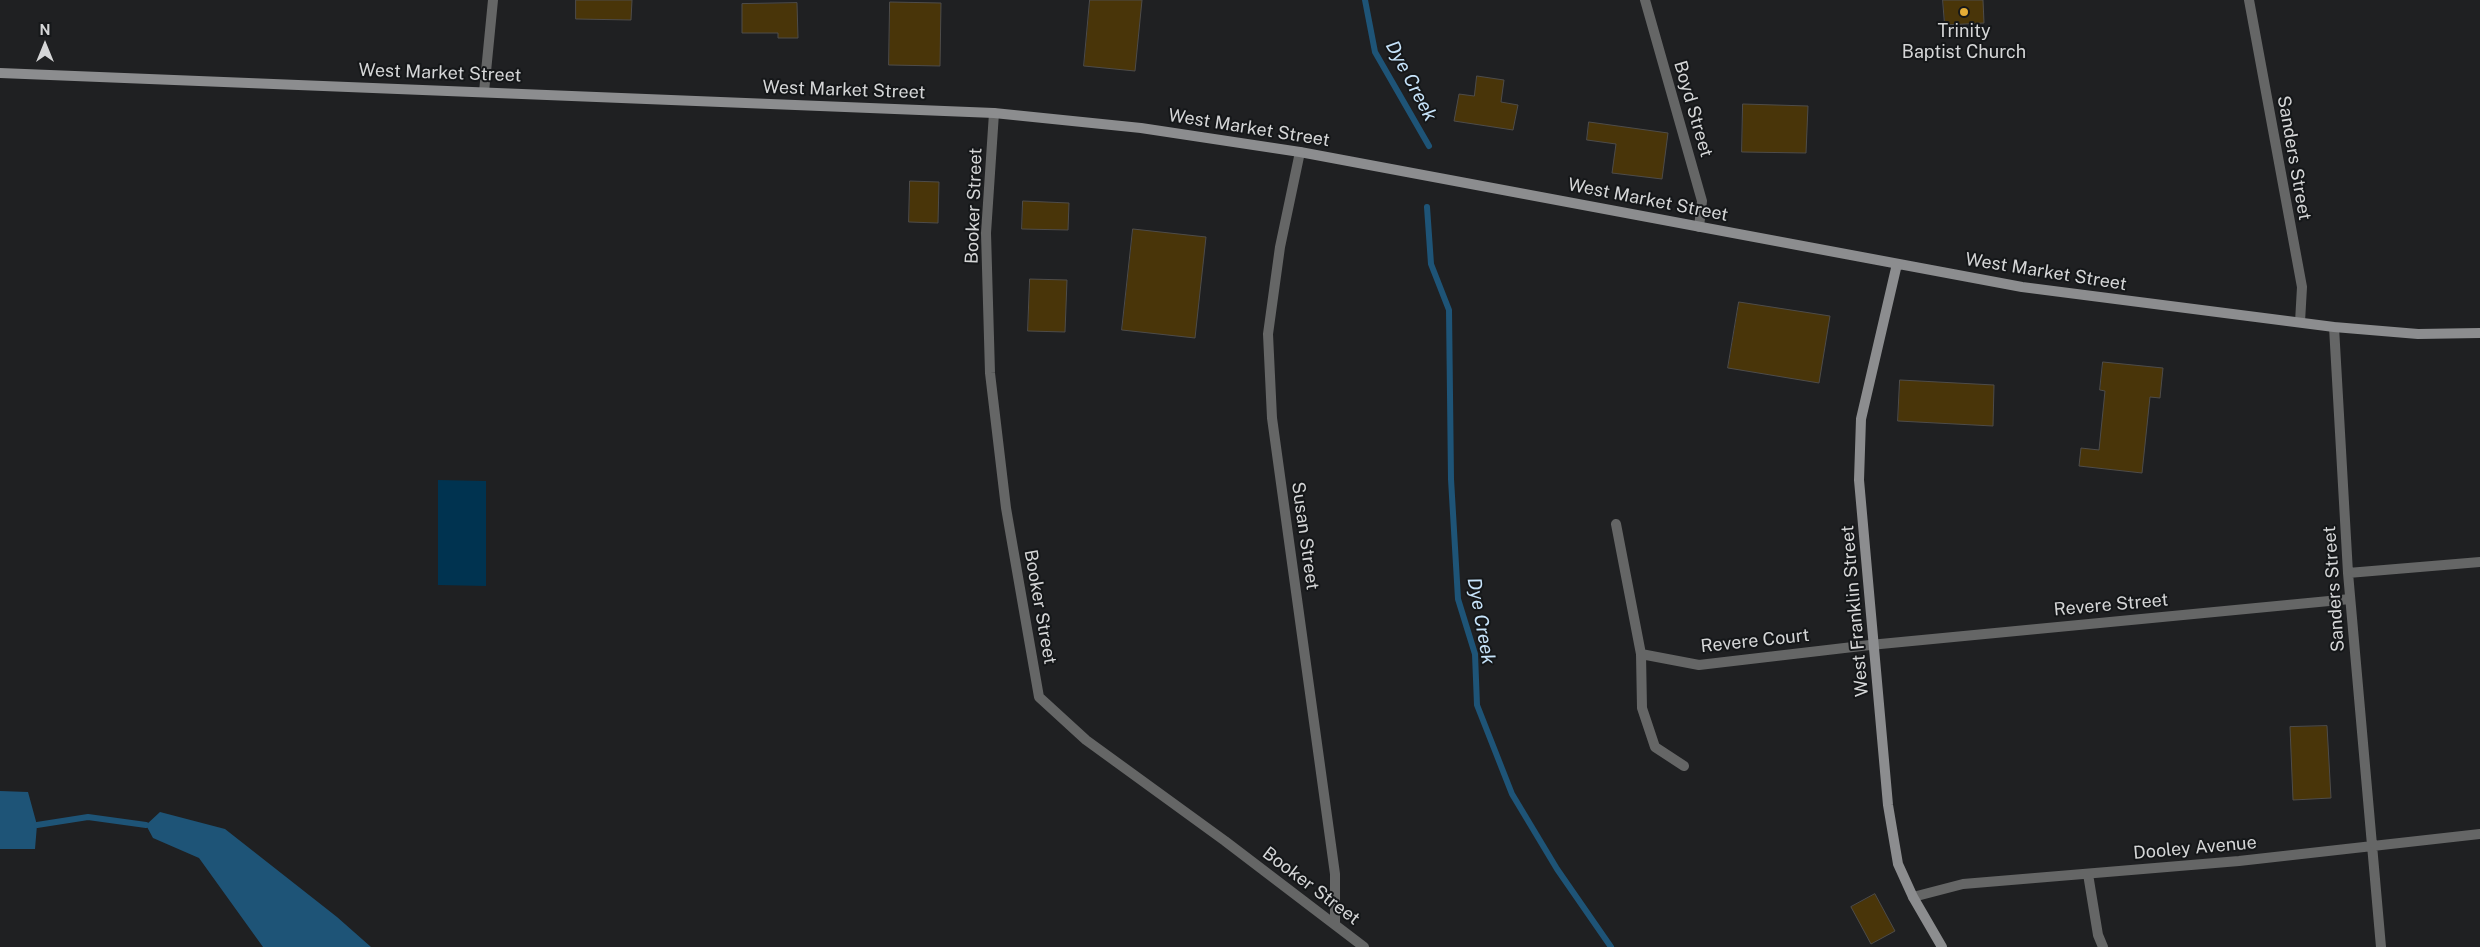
<!DOCTYPE html>
<style>
body{margin:0}
#map{position:relative;width:2480px;height:947px;overflow:hidden;background:#1f2022;font-family:"Public Sans",sans-serif}
canvas{display:block}
.north{position:absolute;left:20px;top:20px;width:50px;height:50px;-webkit-text-stroke:4px #151719;paint-order:stroke;rotate:0deg;font-size:14px;font-weight:700;line-height:20px;text-align:center;color:#d5d6d7}
.north::after{content:'';display:block;margin:auto;width:18px;height:22px;background:#d5d6d7;clip-path:polygon(50% 0,100% 100%,50% 72%,0 100%)}
</style>
<div id="map">
<canvas width="2480" height="947"></canvas>
<div class="north">N</div>
</div>
<script>
const c = document.querySelector('canvas').getContext('2d');
c.lineJoin = 'round';
function fillPath(path, color) {
  c.fillStyle = color;
  c.fill(path, 'evenodd');
}
function strokePath(path, color, width, dash) {
  c.strokeStyle = color;
  c.lineWidth = width;
  c.lineCap = dash ? 'butt' : 'round';
  c.setLineDash(dash || []);
  c.stroke(path);
}
function write(font, color, halo, rows, align = 'center') {
  c.font = font + ' "Public Sans",sans-serif';
  c.lineWidth = 4;
  c.setLineDash([]);
  c.textBaseline = 'middle';
  c.strokeStyle = halo;
  c.fillStyle = color;
  for (const [text, x, y, turn = 0] of rows) {
    c.save();
    c.translate(x, y);
    c.rotate((+turn || 0) * Math.PI / 180);
    c.textAlign = isNaN(turn) ? turn : align;
    if (halo) c.strokeText(text, 0, 0);
    c.fillText(text, 0, 0);
    c.restore();
  }
}
fillPath(new Path2D(`
 M 438,480 L 486,481 L 486,586 L 438,585 Z`), '#003350');
fillPath(new Path2D(`
 M 0,791 L 28,792 L 37,825 L 35,849 L 0,849 Z
 M 160,812 L 225,829 L 337,917 L 371,947 L 263,947 L 199,858 L 153,838 L 146,825 Z`), '#1e5477');
strokePath(new Path2D(`
 M 1365,0 L 1375,52 L 1429,146
 M 1427,207 L 1431,264 L 1449,310 L 1451,479 L 1458,599 L 1475,654 L 1477,705 L 1512,794 L 1557,869 L 1611,947
 M 37,825 L 88,817 L 146,825`), '#1e5477', 6);
const building = new Path2D(`
 M 576,0 L 632,0 L 631,20 L 576,19 Z
 M 1090,0 L 1142,0 L 1135,71 L 1084,66 Z
 M 1943,0 L 1983,0 L 1984,23 L 1945,25 Z
 M 890,2 L 941,3 L 940,66 L 889,65 Z
 M 797,3 L 798,38 L 778,38 L 778,33 L 742,33 L 742,4 Z
 M 1477,76 L 1504,80 L 1501,102 L 1518,105 L 1513,130 L 1454,121 L 1459,94 L 1474,96 Z
 M 1743,104 L 1808,106 L 1806,153 L 1742,152 Z
 M 1589,122 L 1668,133 L 1662,179 L 1612,173 L 1616,144 L 1587,140 Z
 M 910,181 L 939,182 L 938,223 L 909,222 Z
 M 1023,201 L 1069,203 L 1068,230 L 1022,229 Z
 M 1133,229 L 1206,237 L 1195,338 L 1122,330 Z
 M 1030,279 L 1067,280 L 1065,332 L 1028,331 Z
 M 1739,302 L 1830,316 L 1819,383 L 1728,368 Z
 M 2103,362 L 2163,368 L 2160,398 L 2150,397 L 2142,473 L 2079,466 L 2081,448 L 2099,450 L 2105,391 L 2100,390 Z
 M 1900,380 L 1994,385 L 1993,426 L 1898,421 Z
 M 2327,726 L 2331,798 L 2293,800 L 2290,727 Z
 M 1875,894 L 1895,931 L 1871,944 L 1851,907 Z`);
fillPath(building, '#493509');
strokePath(building, '#4e4c4a', 1);
strokePath(new Path2D(`
 M 1645,0 L 1702,201 L 1699,227
 M 2249,0 L 2302,287 L 2300,322
 M 484,92 L 493,0
 M 994,113 L 986,233 L 990,373 L 1006,508 L 1039,697 L 1086,740 L 1225,841 L 1364,947
 M 1300,152 L 1280,247 L 1268,334 L 1272,418 L 1335,874 L 1335,925
 M 2334,327 L 2348,573 L 2381,947
 M 1616,524 L 1641,654 L 1642,708 L 1655,747 L 1684,766
 M 2348,573 L 2480,562
 M 1641,654 L 1699,665 L 1870,645 L 2350,599
 M 2088,874 L 2098,935 L 2103,947
 M 1913,897 L 1963,884 L 2239,861 L 2480,834`), '#656666', 10);
strokePath(new Path2D(`
 M 0,73 L 994,113 L 1141,128 L 1300,152 L 2022,287 L 2334,327 L 2418,334 L 2480,333
 M 1897,264 L 1861,419 L 1859,480 L 1888,805 L 1898,864 L 1913,897 L 1942,947`), '#8c8d8f', 10);
for (const [x, y, r, color] of [
 [1964,12,5,"#e5ad36"]
]) {
  const dot = new Path2D();
  dot.arc(x, y, r, 0, 2 * Math.PI);
  c.fillStyle = color;
  c.fill(dot);
  strokePath(dot, '#151719', 2);
}
write('18px', '#d5d6d7', '#151719', [
 ["Trinity",1964,31],
 ["Baptist Church",1964,52]
]);
write('18px', '#d5d6d7', '#151719', [
 ["West Market Street",440,73,2],
 ["West Market Street",844,90,2],
 ["Boyd Street",1693,109,74],
 ["West Market Street",1249,128,9],
 ["Sanders Street",2294,158,80],
 ["West Market Street",1648,200,11],
 ["Booker Street",974,206,-88],
 ["West Market Street",2046,272,9],
 ["Susan Street",1305,536,82],
 ["Sanders Street",2334,589,-94],
 ["Revere Street",2111,605,-5],
 ["Booker Street",1040,607,80],
 ["West Franklin Street",1855,611,-95],
 ["Revere Court",1755,641,-6],
 ["Dooley Avenue",2195,848,-5],
 ["Booker Street",1311,886,37]
]);
write('italic 19px', '#c7e4fb', '#151719', [
 ["Dye Creek",1411,81,62],
 ["Dye Creek",1481,621,80]
]);
</script>
